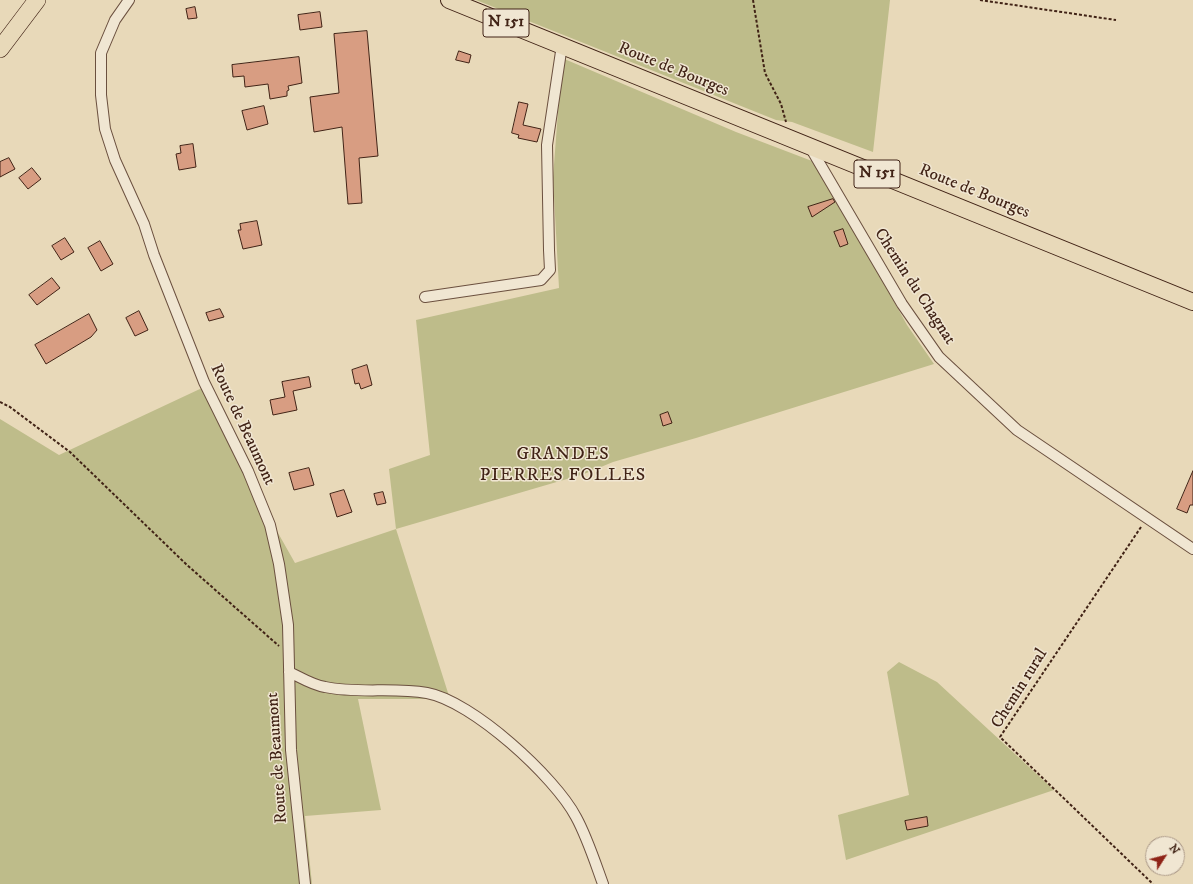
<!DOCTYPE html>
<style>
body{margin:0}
#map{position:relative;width:1193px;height:884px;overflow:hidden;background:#e8d9b9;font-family:"IM FELL DW Pica",serif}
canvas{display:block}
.north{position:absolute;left:1145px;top:836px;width:40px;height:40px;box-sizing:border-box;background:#f0e6d2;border:1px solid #aa9887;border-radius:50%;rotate:54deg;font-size:11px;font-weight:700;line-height:16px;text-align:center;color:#412316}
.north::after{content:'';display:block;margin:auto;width:14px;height:18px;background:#8f2418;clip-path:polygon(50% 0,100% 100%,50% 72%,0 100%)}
</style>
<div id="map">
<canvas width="1193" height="884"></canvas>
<div class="north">N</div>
</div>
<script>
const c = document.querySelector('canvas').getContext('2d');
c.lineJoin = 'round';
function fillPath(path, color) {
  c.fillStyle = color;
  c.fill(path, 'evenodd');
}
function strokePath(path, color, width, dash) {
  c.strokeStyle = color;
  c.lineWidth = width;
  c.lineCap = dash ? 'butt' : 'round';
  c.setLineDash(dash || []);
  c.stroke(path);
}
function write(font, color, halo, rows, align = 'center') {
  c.font = font + ' "IM FELL DW Pica",serif';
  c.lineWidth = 3;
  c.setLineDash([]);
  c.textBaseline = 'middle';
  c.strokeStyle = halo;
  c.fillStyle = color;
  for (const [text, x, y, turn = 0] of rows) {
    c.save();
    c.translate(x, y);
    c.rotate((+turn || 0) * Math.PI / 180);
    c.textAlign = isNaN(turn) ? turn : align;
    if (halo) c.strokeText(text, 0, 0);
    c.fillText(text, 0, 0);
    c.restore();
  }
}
fillPath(new Path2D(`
 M 476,0 L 890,0 L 873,152 L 792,122 L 776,120 Z
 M 562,58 L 736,132 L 812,161 L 882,280 L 907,325 L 934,364 L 696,438 L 613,462 L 584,474 L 396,529 L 449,696 L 426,699 L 358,699 L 381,810 L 305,816 L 312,884 L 0,884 L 0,419 L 59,455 L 202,388 L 243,471 L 295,563 L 396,529 L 389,469 L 430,455 L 416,320 L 559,288 L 553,178 Z
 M 899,662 L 937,682 L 1054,790 L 846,860 L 838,815 L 909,795 L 887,672 Z`), '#bebc8a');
const building = new Path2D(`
 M 195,7 L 197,18 L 188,19 L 186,9 Z
 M 320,12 L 322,27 L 300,30 L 298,15 Z
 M 367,31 L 378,156 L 359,158 L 362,203 L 348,204 L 342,127 L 314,132 L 310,97 L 339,93 L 334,34 Z
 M 459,51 L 471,55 L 469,63 L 456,60 Z
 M 299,57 L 302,83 L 288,86 L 289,90 L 287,91 L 287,96 L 270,99 L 268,84 L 245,87 L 244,76 L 233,77 L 232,65 Z
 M 519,102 L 528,104 L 523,125 L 541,129 L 537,142 L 518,138 L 519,135 L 512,133 Z
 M 264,106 L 268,124 L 247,130 L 242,111 Z
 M 193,144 L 196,167 L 179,170 L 176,154 L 181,153 L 180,146 Z
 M 9,158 L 15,169 L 0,177 L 0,162 Z
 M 32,168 L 41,179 L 28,189 L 19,178 Z
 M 833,199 L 835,202 L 812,217 L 808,207 Z
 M 257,221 L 262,245 L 243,249 L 238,230 L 241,230 L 240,224 Z
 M 843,229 L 848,244 L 840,247 L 834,232 Z
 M 65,238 L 74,252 L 61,260 L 52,246 Z
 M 100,241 L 113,264 L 101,271 L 88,248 Z
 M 52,278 L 60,288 L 37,305 L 29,295 Z
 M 220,309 L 224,317 L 209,321 L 206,313 Z
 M 139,311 L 148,330 L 135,336 L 126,318 Z
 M 89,314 L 97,330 L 91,337 L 46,364 L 35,345 Z
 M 367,365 L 372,385 L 361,389 L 359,383 L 355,384 L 352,370 Z
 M 309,377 L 311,387 L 293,391 L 297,410 L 273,415 L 270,400 L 285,397 L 282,382 Z
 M 668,412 L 672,423 L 663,426 L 660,415 Z
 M 309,468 L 314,485 L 294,490 L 289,473 Z
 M 1193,471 L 1193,505 L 1190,505 L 1187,513 L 1177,509 Z
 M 344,490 L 352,512 L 337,517 L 330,494 Z
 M 383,492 L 386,503 L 377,505 L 374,494 Z
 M 927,817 L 928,826 L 907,830 L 905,821 Z`);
fillPath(building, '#d89d82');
strokePath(building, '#412316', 1);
const minor = new Path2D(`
 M 129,0 L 115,20 L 101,53 L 101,95 L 105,129 L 115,160 L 144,224 L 154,255 L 204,382 L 248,471 L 270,525 L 279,564 L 288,625 L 291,750 L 305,884
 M 810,147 L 902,304 L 939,357 L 1017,430 L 1193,549
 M 425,297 L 541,280 L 550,270 L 549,250 L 547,145 L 562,45
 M 289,672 C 300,677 312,685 325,687 C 358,694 393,687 427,693 C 472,701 555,777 576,817 C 587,837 595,862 603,884`);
const primary = new Path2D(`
 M 449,0 L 1193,302`);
const trunk = new Path2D(`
 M 0,49 L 37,0`);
strokePath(minor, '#6b503f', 12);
strokePath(primary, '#412316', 18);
strokePath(trunk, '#412316', 18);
strokePath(new Path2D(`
 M 753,0 L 765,73 L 781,104 L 786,122
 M 980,0 L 1116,20
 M 0,402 L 10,407 L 70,452 L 187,565 L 279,646
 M 1141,527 L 1000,737 L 1153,884`), '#412316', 2, [3, 2]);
strokePath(minor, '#f0e6d2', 10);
strokePath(primary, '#e8d9b9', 16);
strokePath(trunk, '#e8d9b9', 17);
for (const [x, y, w] of [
 [506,23,46],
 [877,174,46]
]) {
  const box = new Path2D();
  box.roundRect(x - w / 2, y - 14, w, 28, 3);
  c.fillStyle = '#f0e6d2';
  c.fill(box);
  strokePath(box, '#412316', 1);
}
write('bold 16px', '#412316', null, [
 ["N 151",506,23],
 ["N 151",877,174]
]);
write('17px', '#412316', '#f0e6d2', [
 ["Route de Bourges",673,70,22],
 ["Route de Bourges",974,192,22],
 ["Chemin du Chagnat",914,287,57],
 ["Route de Beaumont",242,425,65],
 ["Chemin rural",1020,689,-58],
 ["Route de Beaumont",278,758,-94]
]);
c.letterSpacing = '1px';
write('18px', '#412316', '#f0e6d2', [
 ["GRANDES",563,455],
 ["PIERRES FOLLES",563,476]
]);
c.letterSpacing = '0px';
</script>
